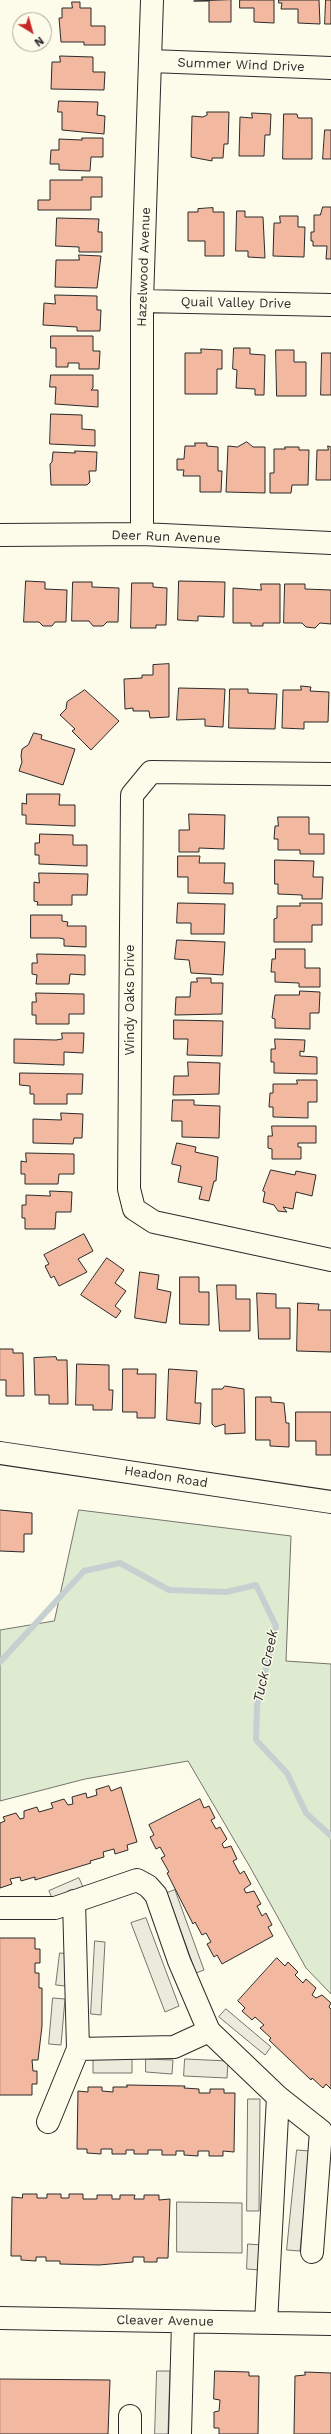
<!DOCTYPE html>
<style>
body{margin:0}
#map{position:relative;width:331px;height:2434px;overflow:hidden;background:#fdfbea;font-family:"Work Sans",sans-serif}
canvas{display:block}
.north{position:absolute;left:12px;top:12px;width:40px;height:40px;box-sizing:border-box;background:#fdfbea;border:1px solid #a9a89e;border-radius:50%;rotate:143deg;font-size:11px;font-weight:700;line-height:16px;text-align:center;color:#2b2b2b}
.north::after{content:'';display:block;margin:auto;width:14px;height:18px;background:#c62828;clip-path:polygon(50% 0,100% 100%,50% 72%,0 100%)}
</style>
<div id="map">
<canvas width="331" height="2434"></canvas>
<div class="north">N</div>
</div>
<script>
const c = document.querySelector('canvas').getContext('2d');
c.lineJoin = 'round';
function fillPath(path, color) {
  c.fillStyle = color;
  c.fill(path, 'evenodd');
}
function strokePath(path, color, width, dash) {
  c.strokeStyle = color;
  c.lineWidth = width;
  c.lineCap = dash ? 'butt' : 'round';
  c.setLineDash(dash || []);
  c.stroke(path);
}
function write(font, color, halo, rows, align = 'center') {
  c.font = font + ' "Work Sans",sans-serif';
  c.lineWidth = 3;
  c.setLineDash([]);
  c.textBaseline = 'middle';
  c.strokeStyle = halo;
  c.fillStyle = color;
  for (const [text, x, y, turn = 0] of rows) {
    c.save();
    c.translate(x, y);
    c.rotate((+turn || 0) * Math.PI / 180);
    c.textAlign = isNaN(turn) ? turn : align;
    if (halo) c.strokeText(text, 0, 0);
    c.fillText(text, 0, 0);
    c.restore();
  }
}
const green = new Path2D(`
 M 79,1510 L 291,1536 L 286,1661 L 331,1664 L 331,1994 L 306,1968 L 250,1867 L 188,1761 L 85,1779 L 0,1801 L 0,1630 L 54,1621 Z`);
fillPath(green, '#deebd1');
strokePath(green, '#74746e', 1);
const parking = new Path2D(`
 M 79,1878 L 83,1887 L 53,1900 L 49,1891 Z
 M 175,1890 L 204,1970 L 196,1973 L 167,1893 Z
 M 146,1918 L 179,2006 L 165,2012 L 131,1923 Z
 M 95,1941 L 105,1942 L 101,2015 L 91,2014 Z
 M 60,1953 L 70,1954 L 65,1986 L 56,1985 Z
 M 53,1998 L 65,1999 L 61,2045 L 49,2044 Z
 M 226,2009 L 271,2047 L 265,2055 L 219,2017 Z
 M 132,2057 L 132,2073 L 93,2073 L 93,2058 Z
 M 146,2059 L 173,2060 L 172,2074 L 146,2072 Z
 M 185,2059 L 228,2061 L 227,2078 L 184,2076 Z
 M 248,2099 L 260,2099 L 259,2211 L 247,2211 Z
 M 297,2150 L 310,2151 L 300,2251 L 287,2250 Z
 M 177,2202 L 242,2203 L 242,2253 L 177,2252 Z
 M 248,2244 L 261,2245 L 260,2270 L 247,2269 Z
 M 157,2371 L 170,2371 L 168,2434 L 155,2434 Z`);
fillPath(parking, '#eceadb');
strokePath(parking, '#74746e', 1);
strokePath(new Path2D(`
 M 0,1662 L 84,1571 L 120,1563 L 169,1590 L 226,1592 L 256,1585 L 276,1626 L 257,1705 L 256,1740 L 287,1773 L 306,1813 L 331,1836`), '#c7d0d0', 6);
const building = new Path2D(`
 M 231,0 L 231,22 L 209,22 L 209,1 L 194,1 Z
 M 240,0 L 274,0 L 274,23 L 254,22 L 254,8 L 240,8 Z
 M 279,0 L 319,0 L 320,24 L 298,23 L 298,9 L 281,9 L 282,3 L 279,3 Z
 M 326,0 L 331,0 L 331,24 L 325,24 Z
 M 72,2 L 80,2 L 80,8 L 91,8 L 91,26 L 105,26 L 105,45 L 84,45 L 84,42 L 61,42 L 59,18 L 62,18 L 62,8 L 72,8 Z
 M 60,56 L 93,57 L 93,72 L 105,72 L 104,90 L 51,89 L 52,62 L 60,62 Z
 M 59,101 L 98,102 L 97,115 L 105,116 L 104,134 L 62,130 L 62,112 L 58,112 Z
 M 207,112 L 229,112 L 228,144 L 224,144 L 223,158 L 212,158 L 212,161 L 191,157 L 192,116 L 203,117 L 207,115 Z
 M 252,113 L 271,114 L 270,135 L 265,135 L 264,156 L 239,156 L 240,117 L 252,118 Z
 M 284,114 L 297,114 L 298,118 L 312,118 L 312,159 L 283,159 Z
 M 325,130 L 331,130 L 331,159 L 323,159 Z
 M 82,138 L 103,138 L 103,157 L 91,157 L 90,171 L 59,170 L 59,164 L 50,164 L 51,150 L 59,150 L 59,139 L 82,140 Z
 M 82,177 L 102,177 L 102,197 L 91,197 L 91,210 L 38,210 L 38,200 L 50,200 L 50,180 L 82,180 Z
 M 323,207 L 331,207 L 331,259 L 326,259 L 327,246 L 313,246 L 313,241 L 311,241 L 311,232 L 314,232 L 314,215 L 320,215 Z
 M 213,208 L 213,212 L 224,212 L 224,256 L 205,256 L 205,241 L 188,241 L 188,212 L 198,212 L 198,209 Z
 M 237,211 L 245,211 L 245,217 L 263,217 L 265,258 L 248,257 L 248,251 L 236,251 Z
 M 280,216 L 298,216 L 298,227 L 305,227 L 304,257 L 273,256 L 274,223 L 280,223 Z
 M 57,218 L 99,219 L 98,232 L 102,232 L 102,252 L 79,252 L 79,247 L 56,246 Z
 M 79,255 L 101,256 L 97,288 L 55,287 L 56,260 L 79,260 Z
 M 55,295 L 97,296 L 97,310 L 101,310 L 100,331 L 77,331 L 77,327 L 43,325 L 44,303 L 55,304 Z
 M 51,336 L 93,336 L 93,351 L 100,351 L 99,369 L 79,369 L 79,363 L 68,363 L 68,367 L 56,367 L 56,348 L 51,348 Z
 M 234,348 L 250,348 L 250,354 L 265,355 L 264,395 L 255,395 L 255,389 L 236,388 L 237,370 L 233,369 Z
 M 201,349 L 222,350 L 222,369 L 217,369 L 217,394 L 185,394 L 185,353 L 201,353 Z
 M 276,350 L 294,350 L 294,362 L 306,362 L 306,396 L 277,396 Z
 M 322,353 L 331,353 L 331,395 L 321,395 Z
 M 51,375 L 93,375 L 93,388 L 91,390 L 98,390 L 98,407 L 55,404 L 56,387 L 50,387 Z
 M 51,414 L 82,415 L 82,429 L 95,430 L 95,446 L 50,444 Z
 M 247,442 L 253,447 L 265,447 L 265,493 L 226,492 L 228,446 L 237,447 Z
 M 195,443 L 207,443 L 207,446 L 218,447 L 218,471 L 222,471 L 221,492 L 200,492 L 200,476 L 183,476 L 184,470 L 177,470 L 177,459 L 184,459 L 185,446 L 195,446 Z
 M 328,446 L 331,447 L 331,480 L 316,480 L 317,450 L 328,450 Z
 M 285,447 L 299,447 L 299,450 L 309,450 L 308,485 L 292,485 L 291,493 L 270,493 L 270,473 L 274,473 L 274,449 L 285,449 Z
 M 75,451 L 97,452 L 96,471 L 89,471 L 90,482 L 87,485 L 51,485 L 50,464 L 52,462 L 53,452 L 75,453 Z
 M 26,581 L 45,582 L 45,589 L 67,590 L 66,622 L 55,622 L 52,626 L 43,626 L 39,622 L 24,622 Z
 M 179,581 L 225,582 L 224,617 L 198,616 L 198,621 L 178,620 Z
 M 73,582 L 92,582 L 92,587 L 119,588 L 118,622 L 107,622 L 103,626 L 93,626 L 89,621 L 72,621 Z
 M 132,583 L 153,583 L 153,587 L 167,588 L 166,625 L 156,625 L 156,628 L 131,628 Z
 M 261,584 L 280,584 L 280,623 L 263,623 L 263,626 L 251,626 L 251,623 L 233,623 L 233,588 L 261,590 Z
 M 285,584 L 305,584 L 305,589 L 331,590 L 331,624 L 320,623 L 315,628 L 306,627 L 302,623 L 284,623 Z
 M 169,664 L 169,717 L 150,718 L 149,711 L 133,711 L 133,708 L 125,709 L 124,679 L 142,678 L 142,675 L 153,675 L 153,665 Z
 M 301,686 L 311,687 L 310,691 L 329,692 L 328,722 L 304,722 L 304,729 L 282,728 L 283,690 L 301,690 Z
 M 179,688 L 225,689 L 223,727 L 205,726 L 205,719 L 177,720 Z
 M 230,689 L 248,689 L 248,693 L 277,694 L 275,729 L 229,728 Z
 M 85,690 L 119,721 L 91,750 L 72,731 L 75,729 L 60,715 L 66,709 L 67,702 Z
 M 34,733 L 42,735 L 41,739 L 75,749 L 63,785 L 19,771 L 22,762 L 21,756 L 22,749 L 28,745 Z
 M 27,794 L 60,794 L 59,805 L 75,805 L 75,826 L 26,824 L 26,815 L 22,815 L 22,803 L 26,804 Z
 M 189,814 L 225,815 L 224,849 L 199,848 L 199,852 L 179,852 L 179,830 L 189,830 Z
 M 278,817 L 309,817 L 309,834 L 324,834 L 324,854 L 300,854 L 300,850 L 278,850 L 278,839 L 274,839 L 275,826 L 278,826 Z
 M 40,834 L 73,835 L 73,845 L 87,845 L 87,866 L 39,864 L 39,855 L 35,855 L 35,843 L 39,843 Z
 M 178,856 L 200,856 L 199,863 L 225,863 L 224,883 L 233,883 L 233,894 L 188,893 L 188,877 L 178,877 Z
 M 275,860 L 314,861 L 313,877 L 323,877 L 322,899 L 302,899 L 302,895 L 278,894 L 278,884 L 275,884 Z
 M 39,873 L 88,874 L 87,895 L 72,895 L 72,905 L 37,905 L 38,902 L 34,901 L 34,882 L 39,883 Z
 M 178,903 L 225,904 L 224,934 L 191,934 L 191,923 L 177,923 Z
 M 300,903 L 322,903 L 322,925 L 312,925 L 312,942 L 274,942 L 274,919 L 277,918 L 277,906 L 300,906 Z
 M 31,915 L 62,915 L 62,921 L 68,922 L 67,926 L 86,926 L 86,947 L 64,946 L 64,939 L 59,938 L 31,938 Z
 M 177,940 L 225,942 L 223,975 L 191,973 L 189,960 L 175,959 Z
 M 276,949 L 305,949 L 305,968 L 320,968 L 320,987 L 299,987 L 299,983 L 275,982 L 275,972 L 271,972 L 272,959 L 275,959 Z
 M 37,954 L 85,955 L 85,975 L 70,974 L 69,984 L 36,984 L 37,975 L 32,974 L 32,963 L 37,963 Z
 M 197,978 L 211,978 L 211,983 L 223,983 L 222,1014 L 175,1015 L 176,997 L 190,997 L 191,982 L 197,982 Z
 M 300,991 L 320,992 L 319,1013 L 310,1013 L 310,1029 L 275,1028 L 275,1019 L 272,1018 L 275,995 L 299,995 Z
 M 36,993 L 84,994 L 84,1014 L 69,1014 L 69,1024 L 36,1024 L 36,1015 L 32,1015 L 32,1002 L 36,1002 Z
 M 174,1020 L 223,1021 L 222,1056 L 187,1055 L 188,1039 L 174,1039 Z
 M 62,1033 L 84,1033 L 83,1053 L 64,1052 L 64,1065 L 14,1063 L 14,1039 L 56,1040 L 62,1039 Z
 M 275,1039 L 305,1040 L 304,1052 L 300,1051 L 300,1056 L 317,1057 L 317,1074 L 274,1073 L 274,1062 L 271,1062 L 271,1049 L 275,1049 Z
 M 188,1062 L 220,1063 L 219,1094 L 173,1095 L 174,1076 L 188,1076 Z
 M 20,1073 L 83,1074 L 82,1094 L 67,1094 L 67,1104 L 34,1104 L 34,1094 L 30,1094 L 30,1086 L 20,1085 Z
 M 297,1080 L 317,1080 L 317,1102 L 308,1102 L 308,1118 L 273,1117 L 273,1107 L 269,1107 L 270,1093 L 273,1093 L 273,1084 L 297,1084 Z
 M 173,1100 L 194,1100 L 194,1105 L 220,1106 L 219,1138 L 182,1137 L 182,1121 L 172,1121 Z
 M 61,1113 L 83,1114 L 82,1138 L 74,1138 L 73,1144 L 33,1143 L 33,1119 L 61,1120 Z
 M 272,1126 L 316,1126 L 316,1143 L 298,1143 L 298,1147 L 301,1147 L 301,1159 L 272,1159 L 272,1149 L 268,1148 L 268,1136 L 272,1136 Z
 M 177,1143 L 196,1147 L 195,1152 L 218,1157 L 216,1181 L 214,1181 L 209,1201 L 199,1199 L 202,1187 L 178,1182 L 181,1166 L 172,1164 Z
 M 26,1153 L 74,1154 L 74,1174 L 59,1174 L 58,1184 L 25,1184 L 25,1174 L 21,1174 L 21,1161 L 26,1162 Z
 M 271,1170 L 295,1175 L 296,1171 L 316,1175 L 312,1196 L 296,1192 L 293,1209 L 283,1207 L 287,1212 L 278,1211 L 274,1205 L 263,1202 L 265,1192 L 263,1191 Z
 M 50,1191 L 72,1192 L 71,1212 L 56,1212 L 55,1229 L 25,1229 L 25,1218 L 22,1218 L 22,1205 L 26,1205 L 26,1195 L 50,1196 Z
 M 84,1234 L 93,1251 L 78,1259 L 87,1272 L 59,1286 L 54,1276 L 51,1278 L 45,1266 L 49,1264 L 44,1255 Z
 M 107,1258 L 124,1270 L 115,1283 L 126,1291 L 115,1306 L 121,1311 L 116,1318 L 81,1295 Z
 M 140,1272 L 159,1275 L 157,1289 L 171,1292 L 166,1323 L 135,1318 Z
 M 180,1277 L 199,1277 L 199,1292 L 209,1292 L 209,1325 L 180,1324 Z
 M 217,1285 L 236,1285 L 236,1299 L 250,1299 L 250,1331 L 220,1331 Z
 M 257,1293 L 276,1294 L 276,1308 L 290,1308 L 290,1339 L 259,1339 Z
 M 298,1303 L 319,1304 L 318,1310 L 331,1310 L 331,1352 L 297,1351 Z
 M 0,1349 L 13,1349 L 13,1353 L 23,1353 L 24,1396 L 6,1396 L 6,1380 L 0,1380 Z
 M 56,1357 L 57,1360 L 67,1360 L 68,1404 L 49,1404 L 49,1395 L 35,1395 L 34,1358 Z
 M 77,1364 L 109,1365 L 109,1390 L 113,1390 L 112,1410 L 93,1410 L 93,1405 L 76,1405 Z
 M 123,1369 L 138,1369 L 137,1374 L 156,1374 L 155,1418 L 137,1418 L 137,1412 L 123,1412 Z
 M 169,1369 L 197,1371 L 195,1403 L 201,1403 L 200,1424 L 167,1420 Z
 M 225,1386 L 244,1389 L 245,1433 L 225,1434 L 225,1424 L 215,1427 L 212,1424 L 212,1389 L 222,1389 Z
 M 256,1397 L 271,1397 L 271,1402 L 284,1403 L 286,1423 L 289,1423 L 289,1447 L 270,1446 L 270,1440 L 256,1440 Z
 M 296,1412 L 331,1412 L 331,1455 L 316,1455 L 316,1441 L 296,1441 Z
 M 0,1510 L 32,1513 L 32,1534 L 24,1534 L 24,1552 L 0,1551 Z
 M 109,1786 L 111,1791 L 121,1787 L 137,1842 L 127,1845 L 128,1850 L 115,1854 L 114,1849 L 103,1852 L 104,1857 L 90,1861 L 91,1863 L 35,1880 L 35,1877 L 21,1881 L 20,1877 L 10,1879 L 12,1884 L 0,1888 L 0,1823 L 5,1821 L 3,1817 L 16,1813 L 20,1819 L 24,1818 L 24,1811 L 37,1807 L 39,1812 L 53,1808 L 51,1803 L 64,1799 L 68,1805 L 73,1804 L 72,1797 L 86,1793 L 87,1798 L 97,1795 L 96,1790 Z
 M 200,1799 L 204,1808 L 209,1806 L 215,1818 L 211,1820 L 216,1829 L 220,1827 L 227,1839 L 222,1844 L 224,1848 L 231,1846 L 237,1859 L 233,1861 L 240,1874 L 244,1871 L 251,1884 L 244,1889 L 246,1893 L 254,1891 L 261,1904 L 257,1906 L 262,1916 L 266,1913 L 272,1925 L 268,1927 L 273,1936 L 222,1964 L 217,1955 L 214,1957 L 207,1944 L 211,1942 L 206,1933 L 202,1935 L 195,1922 L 193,1924 L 167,1873 L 169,1872 L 161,1858 L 165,1856 L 160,1847 L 156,1849 L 150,1837 L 154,1835 L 149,1825 Z
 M 0,1938 L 35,1938 L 35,1949 L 40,1949 L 40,1963 L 35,1963 L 35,1973 L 39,1973 L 39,1988 L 42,1988 L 42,2026 L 38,2060 L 32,2060 L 33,2071 L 37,2071 L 37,2084 L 32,2084 L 32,2095 L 0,2095 Z
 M 277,1958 L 285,1966 L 288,1962 L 298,1972 L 295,1975 L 303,1983 L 306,1979 L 316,1988 L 312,1995 L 316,1998 L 322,1995 L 331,2003 L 329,2007 L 331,2009 L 331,2089 L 326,2084 L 323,2088 L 312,2078 L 311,2080 L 269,2040 L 271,2038 L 260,2028 L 264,2025 L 255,2017 L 252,2020 L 242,2011 L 245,2008 L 238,2001 Z
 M 127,2085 L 185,2086 L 184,2088 L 199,2089 L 199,2093 L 210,2093 L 210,2089 L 224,2089 L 224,2093 L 235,2093 L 234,2152 L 223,2151 L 223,2156 L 209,2156 L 209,2151 L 198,2151 L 198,2156 L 184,2155 L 184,2151 L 176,2151 L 176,2155 L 162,2155 L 162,2150 L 148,2150 L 148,2154 L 134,2154 L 134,2150 L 126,2150 L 126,2154 L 112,2154 L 112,2149 L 101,2149 L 101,2154 L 87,2153 L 87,2149 L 77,2149 L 78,2091 L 88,2092 L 88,2087 L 102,2087 L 102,2091 L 113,2092 L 113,2087 L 127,2087 Z
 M 23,2194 L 37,2194 L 37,2198 L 47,2198 L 47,2194 L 61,2194 L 61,2198 L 69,2198 L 69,2194 L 83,2194 L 83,2199 L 97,2199 L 97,2195 L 112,2195 L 112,2199 L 120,2199 L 120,2195 L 135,2195 L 134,2199 L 144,2199 L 144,2195 L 159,2195 L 159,2200 L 170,2199 L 168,2258 L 157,2258 L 157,2262 L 144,2262 L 144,2257 L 133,2257 L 133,2262 L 99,2265 L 60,2264 L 60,2261 L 46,2261 L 46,2257 L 36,2257 L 36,2261 L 21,2260 L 21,2256 L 11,2256 L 12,2197 L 22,2198 Z
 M 215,2371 L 249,2372 L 249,2376 L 259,2376 L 258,2434 L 219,2434 L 219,2428 L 214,2428 L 214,2412 L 219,2411 L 220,2400 L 214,2399 Z
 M 305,2372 L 331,2373 L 331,2434 L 294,2434 L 295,2376 L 305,2375 Z
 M 0,2379 L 110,2380 L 108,2434 L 0,2434 Z`);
fillPath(building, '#f2b8a0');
strokePath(building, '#2b2b2b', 1);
const minor = new Path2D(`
 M 151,61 L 331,68
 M 142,301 L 331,305
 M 142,534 L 142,301 L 152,0
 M 0,535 L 142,534 L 331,543
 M 331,774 L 151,772 L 132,795 L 129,1189 L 134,1209 L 154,1222 L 331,1260
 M 0,1453 L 331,1502
 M 74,1901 L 78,2049 L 174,2047 L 209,2031
 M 0,1908 L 55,1908 L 137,1880 L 148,1886 L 156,1895 L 179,1961 L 209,2031 L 278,2097 L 321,2131 L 312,2252
 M 48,2122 L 78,2049
 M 0,2318 L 331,2324
 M 266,2323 L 278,2097
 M 130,2416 L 130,2434
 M 180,2434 L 183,2322`);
strokePath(minor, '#2b2b2b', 24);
strokePath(minor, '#fdfbea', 22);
write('13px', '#2b2b2b', '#fdfbea', [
 ["Summer Wind Drive",241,65,2],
 ["Hazelwood Avenue",144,267,-88],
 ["Quail Valley Drive",236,303,1],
 ["Deer Run Avenue",166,537,2],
 ["Windy Oaks Drive",130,1000,-90],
 ["Headon Road",166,1477,9],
 ["Cleaver Avenue",165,2321,1]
]);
write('italic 14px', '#2b2b2b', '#fdfbea', [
 ["Tuck Creek",266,1666,-78]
]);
</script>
